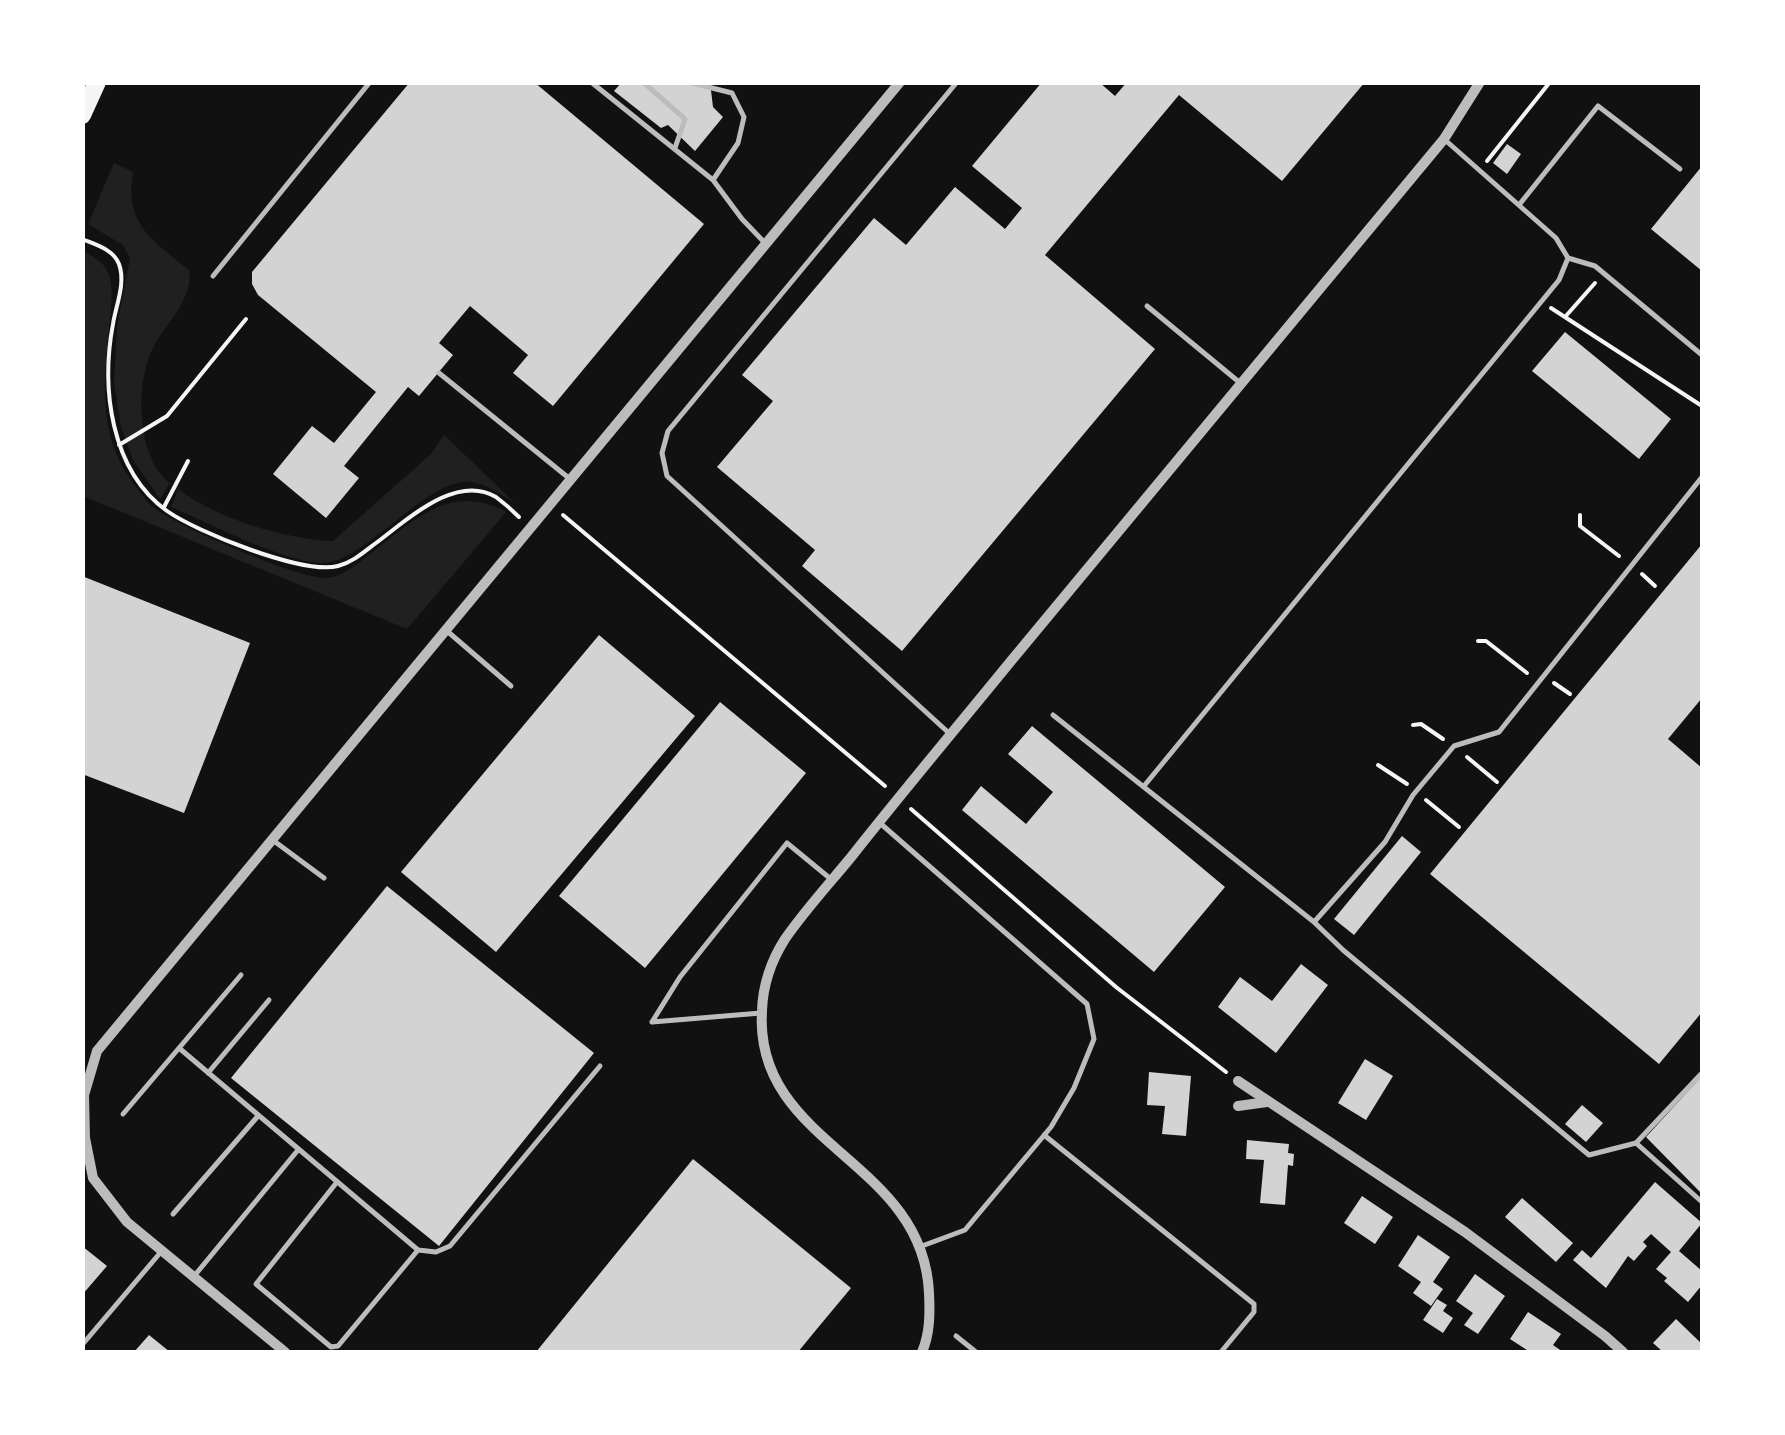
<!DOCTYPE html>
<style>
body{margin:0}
#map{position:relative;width:1785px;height:1435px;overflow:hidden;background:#111;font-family:"IBM Plex Serif",serif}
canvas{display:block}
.frame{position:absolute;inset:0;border:85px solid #fff;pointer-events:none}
</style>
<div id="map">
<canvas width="1785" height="1435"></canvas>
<div class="frame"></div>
</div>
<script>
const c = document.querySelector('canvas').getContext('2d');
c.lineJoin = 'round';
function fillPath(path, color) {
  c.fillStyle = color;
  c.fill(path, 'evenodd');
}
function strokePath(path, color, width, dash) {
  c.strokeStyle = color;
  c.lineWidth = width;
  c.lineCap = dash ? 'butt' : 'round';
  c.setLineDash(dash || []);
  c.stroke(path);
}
fillPath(new Path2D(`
 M 114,163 L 133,172 C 124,224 152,240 189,270 C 194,299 165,324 153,348 C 135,384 136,457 170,483 L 160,499 L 133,460 L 121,427 L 114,382 L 117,326 L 130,258 L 123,245 L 88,224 Z
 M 82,250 C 90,255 102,261 106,269 C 116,285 110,312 109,329 C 103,386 98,441 137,488 C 143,496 149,505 157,510 C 182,528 298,579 326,578 C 338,578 350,569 360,562 C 406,528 447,479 506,512 L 407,629 L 83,496 Z
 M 444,435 L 514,502 C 501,495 486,484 472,482 C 429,477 375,551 331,562 C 298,570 205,521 171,507 L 178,489 C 217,519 285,539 333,541 L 431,454 Z`), '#202020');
fillPath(new Path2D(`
 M 410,82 L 534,82 L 704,224 L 553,406 L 513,373 L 528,355 L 470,306 L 439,343 L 453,355 L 419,396 L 408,387 L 344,466 L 359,478 L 326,518 L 273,474 L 312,426 L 334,443 L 376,392 L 258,295 L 252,284 L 252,272 Z
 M 622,82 L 710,82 L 713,107 L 723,117 L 695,151 L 668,125 L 661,128 L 614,91 Z
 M 1042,82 L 1099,82 L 1115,96 L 1127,82 L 1365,82 L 1282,181 L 1179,95 L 1045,255 L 1155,349 L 902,651 L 802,566 L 815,550 L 717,467 L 773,401 L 742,375 L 874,218 L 906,245 L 955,187 L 1005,229 L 1022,208 L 972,166 Z
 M 1507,144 L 1521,154 L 1507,174 L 1493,163 Z
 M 1702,166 L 1702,271 L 1651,229 Z
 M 1565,332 L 1671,419 L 1639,459 L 1532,371 Z
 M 1702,544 L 1702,698 L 1668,739 L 1702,768 L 1702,1012 L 1659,1064 L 1430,874 Z
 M 82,576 L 250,643 L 184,813 L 82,774 Z
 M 599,635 L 695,716 L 496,952 L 401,872 Z
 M 720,702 L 806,773 L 645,968 L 559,896 Z
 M 1032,726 L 1225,887 L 1154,972 L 962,810 L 981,786 L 1026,824 L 1053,792 L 1008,754 Z
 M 1402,836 L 1421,852 L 1354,935 L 1334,919 Z
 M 387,886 L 594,1053 L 439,1246 L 231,1078 Z
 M 1301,964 L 1328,985 L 1276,1053 L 1218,1007 L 1240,977 L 1272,1001 Z
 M 1365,1059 L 1393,1076 L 1366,1120 L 1338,1103 Z
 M 1149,1072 L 1191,1076 L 1186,1136 L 1162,1134 L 1165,1106 L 1147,1105 Z
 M 1702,1076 L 1702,1194 L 1646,1137 Z
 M 1582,1105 L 1603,1123 L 1586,1142 L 1565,1124 Z
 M 1247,1140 L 1289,1144 L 1288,1153 L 1294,1154 L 1293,1166 L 1288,1165 L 1285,1205 L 1260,1203 L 1264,1160 L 1246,1159 Z
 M 693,1159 L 851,1288 L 816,1330 L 798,1352 L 536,1352 Z
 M 1655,1182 L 1702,1223 L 1679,1251 L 1702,1271 L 1702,1285 L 1688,1302 L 1664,1281 L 1667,1278 L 1656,1269 L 1671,1252 L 1651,1234 L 1643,1242 L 1647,1246 L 1634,1261 L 1628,1256 L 1606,1288 L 1573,1260 L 1582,1250 L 1591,1258 Z
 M 1362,1196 L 1393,1217 L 1375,1244 L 1344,1223 Z
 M 1522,1198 L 1573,1243 L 1556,1262 L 1505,1217 Z
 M 1418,1235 L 1450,1257 L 1433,1282 L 1443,1289 L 1431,1306 L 1413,1293 L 1421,1282 L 1398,1266 Z
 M 82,1246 L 107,1266 L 82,1295 Z
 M 1475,1274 L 1505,1296 L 1478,1334 L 1464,1325 L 1473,1313 L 1456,1301 Z
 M 1437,1299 L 1447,1305 L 1443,1311 L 1453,1318 L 1443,1333 L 1423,1320 Z
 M 1528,1312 L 1561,1334 L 1553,1345 L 1563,1352 L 1530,1352 L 1510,1339 Z
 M 1676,1319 L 1702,1344 L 1702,1352 L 1663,1352 L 1653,1343 Z
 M 149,1335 L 170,1352 L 134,1352 Z`), '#d3d3d3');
strokePath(new Path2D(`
 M 1487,161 L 1550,82
 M 82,239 C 96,245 113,249 119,264 C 126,283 116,305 113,324 C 101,387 110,470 167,511 C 197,532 303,575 338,566 C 353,562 364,552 376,543 C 407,520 456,473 496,497 C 504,503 512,510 519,517
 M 1551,308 L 1702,406
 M 1565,317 L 1595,283
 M 119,445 L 167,416 L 246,319
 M 164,507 L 188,461
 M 563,515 L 885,786
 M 1580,515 L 1580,526 L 1619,556
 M 1642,574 L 1655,586
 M 1478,641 L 1486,641 L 1527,673
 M 1554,683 L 1570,694
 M 1413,725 L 1421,724 L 1443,739
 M 1467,757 L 1497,782
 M 1378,765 L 1407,784
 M 1426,800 L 1459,827
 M 911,809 L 1116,987 L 1226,1072`), '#f5f5f5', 4);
strokePath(new Path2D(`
 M 591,82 L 713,180 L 742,219 L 764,242
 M 643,82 L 685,119 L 675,148
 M 688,82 L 732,93 L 744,117 L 738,143 L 713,180
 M 1519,205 L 1598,106 L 1680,169
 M 1568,258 L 1595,266 L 1702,355
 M 213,276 L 370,82
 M 1147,306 L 1239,382
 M 439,373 L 570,479
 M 447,631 L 511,686
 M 1053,715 L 1314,922 L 1343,950 L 1589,1155 L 1636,1143 L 1702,1202
 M 950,734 L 667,476 L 662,453 L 668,431 L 957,82
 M 1144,786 L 1559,280 L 1568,258 L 1556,238 L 1444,139
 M 881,824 L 1087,1004 L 1094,1039 L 1074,1088 L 1051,1127 L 965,1230 L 922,1246
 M 274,841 L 324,878
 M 1315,921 L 1385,842 L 1413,795 L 1454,746 L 1499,732 L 1702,477
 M 652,1022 L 680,977 L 787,843 L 832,880
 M 652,1022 L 761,1013
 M 179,1048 L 418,1250 L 338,1346 L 331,1347 L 256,1284 L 337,1182
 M 208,1073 L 269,1000
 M 123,1114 L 241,975
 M 1044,1135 L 1254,1304 L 1254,1312 L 1221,1352
 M 1636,1143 L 1702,1073
 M 173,1214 L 258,1116
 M 418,1250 L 436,1252 L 450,1246 L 600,1066
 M 195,1275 L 298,1150
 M 956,1336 L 976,1352
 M 82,1345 L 160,1253`), '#bcbcbc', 5);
strokePath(new Path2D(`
 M 1238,1081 L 1465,1232 L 1605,1336 L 1623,1352
 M 1238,1106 L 1267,1102
 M 285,1352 L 127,1222 L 93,1178 L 85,1138 L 84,1095 L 97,1051 L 900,82
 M 922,1352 C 930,1334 930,1313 929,1293 C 923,1158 753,1146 762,1010 C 763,985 771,961 785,939 C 805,910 830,883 852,856 C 904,790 958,726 1011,661 C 1155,487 1300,313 1444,139 L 1480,82`), '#bcbcbc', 10);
strokePath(new Path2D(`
 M 82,115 L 97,82`), '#f5f5f5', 18);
</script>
